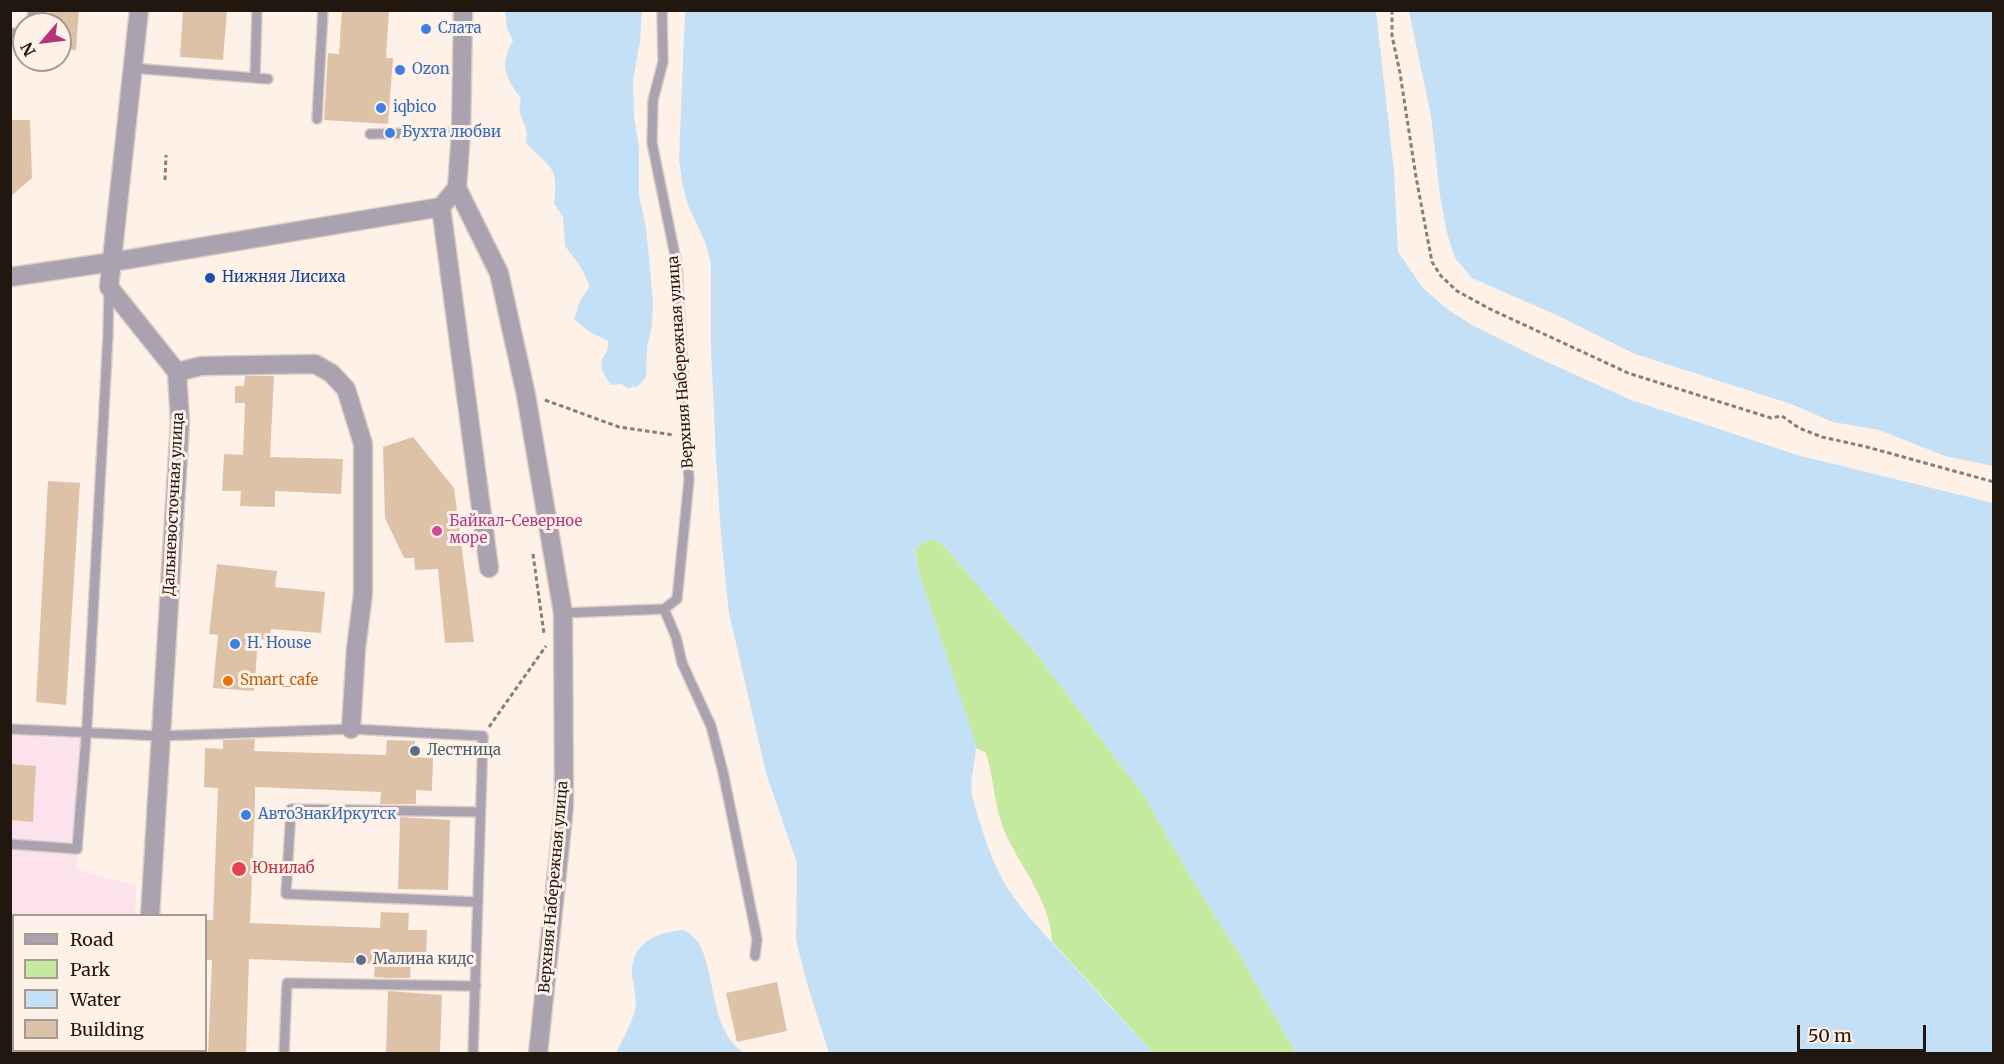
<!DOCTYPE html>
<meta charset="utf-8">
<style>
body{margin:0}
#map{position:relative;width:2004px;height:1064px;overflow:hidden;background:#fef1e8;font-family:Merriweather,serif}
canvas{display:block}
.frame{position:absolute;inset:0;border:12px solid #21170e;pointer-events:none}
.legend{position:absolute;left:12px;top:914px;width:195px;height:138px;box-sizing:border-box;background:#fef1e8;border:2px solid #a69a91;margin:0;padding:8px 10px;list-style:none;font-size:18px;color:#21170e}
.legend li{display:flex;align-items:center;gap:12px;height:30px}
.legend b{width:30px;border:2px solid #a69a91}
.north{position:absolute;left:12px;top:12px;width:60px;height:60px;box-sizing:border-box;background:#fef1e8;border:2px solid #a69a91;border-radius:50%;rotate:242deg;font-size:16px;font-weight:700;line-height:24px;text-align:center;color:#21170e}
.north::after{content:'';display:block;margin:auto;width:21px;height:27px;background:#b8347a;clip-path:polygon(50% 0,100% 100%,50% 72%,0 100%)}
.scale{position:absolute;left:1797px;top:1025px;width:129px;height:27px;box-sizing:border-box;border:3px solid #21170e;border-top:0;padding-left:8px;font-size:18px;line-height:21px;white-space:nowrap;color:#21170e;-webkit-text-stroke:4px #fef1e8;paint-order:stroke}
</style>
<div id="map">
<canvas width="2004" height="1064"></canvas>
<div class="frame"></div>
<ul class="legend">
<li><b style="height:8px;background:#aaa2af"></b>Road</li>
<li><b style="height:16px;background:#c6e9a0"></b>Park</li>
<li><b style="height:16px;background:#c3e0f7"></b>Water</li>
<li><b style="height:16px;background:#dec2a8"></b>Building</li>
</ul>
<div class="north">N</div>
<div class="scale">50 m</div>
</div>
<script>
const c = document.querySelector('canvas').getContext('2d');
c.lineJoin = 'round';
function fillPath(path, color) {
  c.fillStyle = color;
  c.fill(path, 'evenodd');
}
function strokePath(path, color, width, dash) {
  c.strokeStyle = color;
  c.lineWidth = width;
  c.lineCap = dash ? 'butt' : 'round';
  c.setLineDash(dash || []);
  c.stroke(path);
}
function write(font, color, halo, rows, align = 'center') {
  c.font = font + ' Merriweather,serif';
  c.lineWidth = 6;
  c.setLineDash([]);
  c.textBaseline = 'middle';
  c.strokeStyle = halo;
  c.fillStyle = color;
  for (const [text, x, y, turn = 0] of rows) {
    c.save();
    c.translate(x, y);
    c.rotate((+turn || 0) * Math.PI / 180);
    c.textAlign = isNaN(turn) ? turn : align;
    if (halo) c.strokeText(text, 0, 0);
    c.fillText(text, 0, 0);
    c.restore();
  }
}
fillPath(new Path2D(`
 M 11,729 L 87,732 L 76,869 L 136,886 L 135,915 L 14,916 L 14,1050 L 127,1051 L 126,1053 L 11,1054 Z`), '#fbe2ed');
fillPath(new Path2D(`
 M 933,539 L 944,545 L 1043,662 L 1145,797 L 1190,876 L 1240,955 L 1296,1053 L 1153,1053 L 1052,941 C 1050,899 1020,868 1004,830 C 994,805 994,779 986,753 L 976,748 L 918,570 L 915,550 L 923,542 Z`), '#c6e9a0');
fillPath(new Path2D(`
 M 505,11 L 642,11 L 640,41 L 633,80 L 634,118 L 639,147 L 639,195 L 646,227 L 653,301 L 652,325 L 647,347 L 646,377 L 638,386 L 628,388 L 621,384 L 611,385 C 607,378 599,369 602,361 C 605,350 608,356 608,341 L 588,331 L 574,319 L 580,301 L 590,286 L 580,266 L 565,246 L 563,217 L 554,203 C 560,165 548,167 526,143 C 531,122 515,121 521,98 C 505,78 499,64 513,41 L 507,28 Z
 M 685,11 L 1376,11 L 1394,171 L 1398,252 L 1423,288 L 1447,309 L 1472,325 L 1536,357 L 1631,400 L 1797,455 L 1993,503 L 1993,1053 L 1296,1053 L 1240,955 L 1190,876 L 1145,797 L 1043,662 L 944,545 L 933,539 L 923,542 L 915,550 L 918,570 L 975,741 C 978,760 968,777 973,799 C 980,825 989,853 1001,877 C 1017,906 1039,928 1061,952 C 1092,986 1122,1020 1153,1053 L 829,1053 L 808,987 L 796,940 L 797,863 L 766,773 L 729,613 L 721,535 L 716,459 L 711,347 L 711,264 L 706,244 L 688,205 L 682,183 L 679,159 Z
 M 1409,11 L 1993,11 L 1993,466 L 1945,456 L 1879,430 L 1833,422 L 1791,404 L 1635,354 L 1561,317 L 1472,278 L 1455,258 L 1447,233 L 1440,196 L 1431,116 Z
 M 683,930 C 721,944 702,1026 744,1053 L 616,1053 C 622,1040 631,1025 635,1010 C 638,998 632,985 632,973 C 631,943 658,932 683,930 Z`), '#c3e0f7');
fillPath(new Path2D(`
 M 50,10 L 79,10 L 76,50 L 60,49 L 60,24 L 49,24 Z
 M 183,10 L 227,10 L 223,60 L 180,57 Z
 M 342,10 L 389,10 L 386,58 L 393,58 L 388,124 L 324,120 L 328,53 L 339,54 Z
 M 10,120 L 30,120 L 32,178 L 10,197 Z
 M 245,376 L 274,376 L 270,457 L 343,459 L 341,494 L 275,491 L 275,507 L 240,506 L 241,491 L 222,491 L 224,454 L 243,455 L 245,403 L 235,403 L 235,386 L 244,386 Z
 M 413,437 L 454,488 L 474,642 L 445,643 L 438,569 L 415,570 L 414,558 L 404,558 L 385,518 L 383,447 Z
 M 48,481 L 80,483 L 66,705 L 36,702 Z
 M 217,564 L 277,571 L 275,587 L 325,592 L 321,633 L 271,629 L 270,640 L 258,639 L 254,691 L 213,688 L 218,635 L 209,634 Z
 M 255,739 L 254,751 L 386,755 L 387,740 L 415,741 L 414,757 L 433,758 L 432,791 L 416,790 L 416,804 L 380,804 L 381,792 L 255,787 L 255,803 L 250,923 L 380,928 L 381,912 L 409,913 L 408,930 L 427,930 L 426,963 L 411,963 L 410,978 L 389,978 L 374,977 L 375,964 L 249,959 L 246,1053 L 208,1053 L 212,960 L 206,960 L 206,920 L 213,920 L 218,788 L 204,787 L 205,748 L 223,749 L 223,740 Z
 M 10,764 L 36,766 L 33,822 L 10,820 Z
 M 400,817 L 450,820 L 448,890 L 398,889 Z
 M 777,982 L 787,1031 L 737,1042 L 726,993 Z
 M 388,991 L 442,995 L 440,1053 L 386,1053 Z`), '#dec2a8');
const lane = new Path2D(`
 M 32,24 L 33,10
 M 10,33 L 24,34
 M 131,68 L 268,79
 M 255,78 L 257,10
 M 317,119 L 323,10
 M 370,134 L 461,132
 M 664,609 L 676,637 L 682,663 L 711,726 L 723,772 L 751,909 L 757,939 L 755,956
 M 563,613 L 664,609 L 677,599 L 689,480 L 677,265 L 652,143 L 653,100 L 663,62 L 662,10
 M 10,729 L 161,736 L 351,729 L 483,736 L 473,1054
 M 10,844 L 77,849 L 87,725 L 108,335 L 109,289
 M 478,902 L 286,894 L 291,809 L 480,812
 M 284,1054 L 287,983 L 476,986`);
const street = new Path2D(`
 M 139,10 L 109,287 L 177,372 L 180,422 L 150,916
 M 463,10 L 461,132 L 457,188 L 499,273 L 526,395 L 563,613 L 564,806 L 538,1054
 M 441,207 L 489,568
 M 10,277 L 112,262 L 441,207 L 457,188
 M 177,372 L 201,366 L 315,364 L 331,373 L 346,389 L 363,444 L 363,593 L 356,649 L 351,729
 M 142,1054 L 142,1050`);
strokePath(lane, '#dbcec5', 12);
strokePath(street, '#dbcec5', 21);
strokePath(new Path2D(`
 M 1392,10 L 1392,36 L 1400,73 L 1416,177 L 1432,262 L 1441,276 L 1457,291 L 1490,309 L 1628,373 L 1771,418 L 1782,416 L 1799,428 L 1822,437 L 1867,447 L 1994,482
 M 165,180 L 166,155
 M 545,400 L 619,427 L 674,435
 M 533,554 L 544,634
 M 489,727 L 546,646`), '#897d74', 3, [4.5, 3]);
strokePath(lane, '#aaa2af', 9);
strokePath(street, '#aaa2af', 18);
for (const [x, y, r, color] of [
 [426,29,6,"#3f7fe0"],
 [400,70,6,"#3f7fe0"],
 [381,108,6,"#3f7fe0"],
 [390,133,6,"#3f7fe0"],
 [210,278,6,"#1a4fb4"],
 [437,531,6,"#d1479c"],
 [235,644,6,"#3f7fe0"],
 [228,681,6,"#e8710a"],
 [415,751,6,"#5c6f8a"],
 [246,815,6,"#3f7fe0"],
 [239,869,8,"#e0444e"],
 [361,960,6,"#5c6f8a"]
]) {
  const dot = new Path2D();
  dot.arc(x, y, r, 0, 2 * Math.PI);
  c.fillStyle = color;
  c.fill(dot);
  strokePath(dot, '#fef1e8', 2);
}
write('15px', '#366cbe', '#fef1e8', [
 ["Слата",438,29],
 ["Ozon",412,70],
 ["iqbico",393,108],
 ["Бухта любви",402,133],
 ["H. House",247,644],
 ["АвтоЗнакИркутск",258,815]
], 'left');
write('15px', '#164399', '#fef1e8', [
 ["Нижняя Лисиха",222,278]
], 'left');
write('15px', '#21170e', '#fef1e8', [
 ["Верхняя Набережная улица",681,362,-94],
 ["Дальневосточная улица",174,504,-87],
 ["Верхняя Набережная улица",554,887,-85]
]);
write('15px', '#b23c85', '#fef1e8', [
 ["Байкал-Северное",449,522],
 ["море",449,539]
], 'left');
write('15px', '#c56008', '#fef1e8', [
 ["Smart_cafe",240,681]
], 'left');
write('15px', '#4e5e75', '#fef1e8', [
 ["Лестница",427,751],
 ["Малина кидс",373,960]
], 'left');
write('15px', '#be3a42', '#fef1e8', [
 ["Юнилаб",252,869]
], 'left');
</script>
